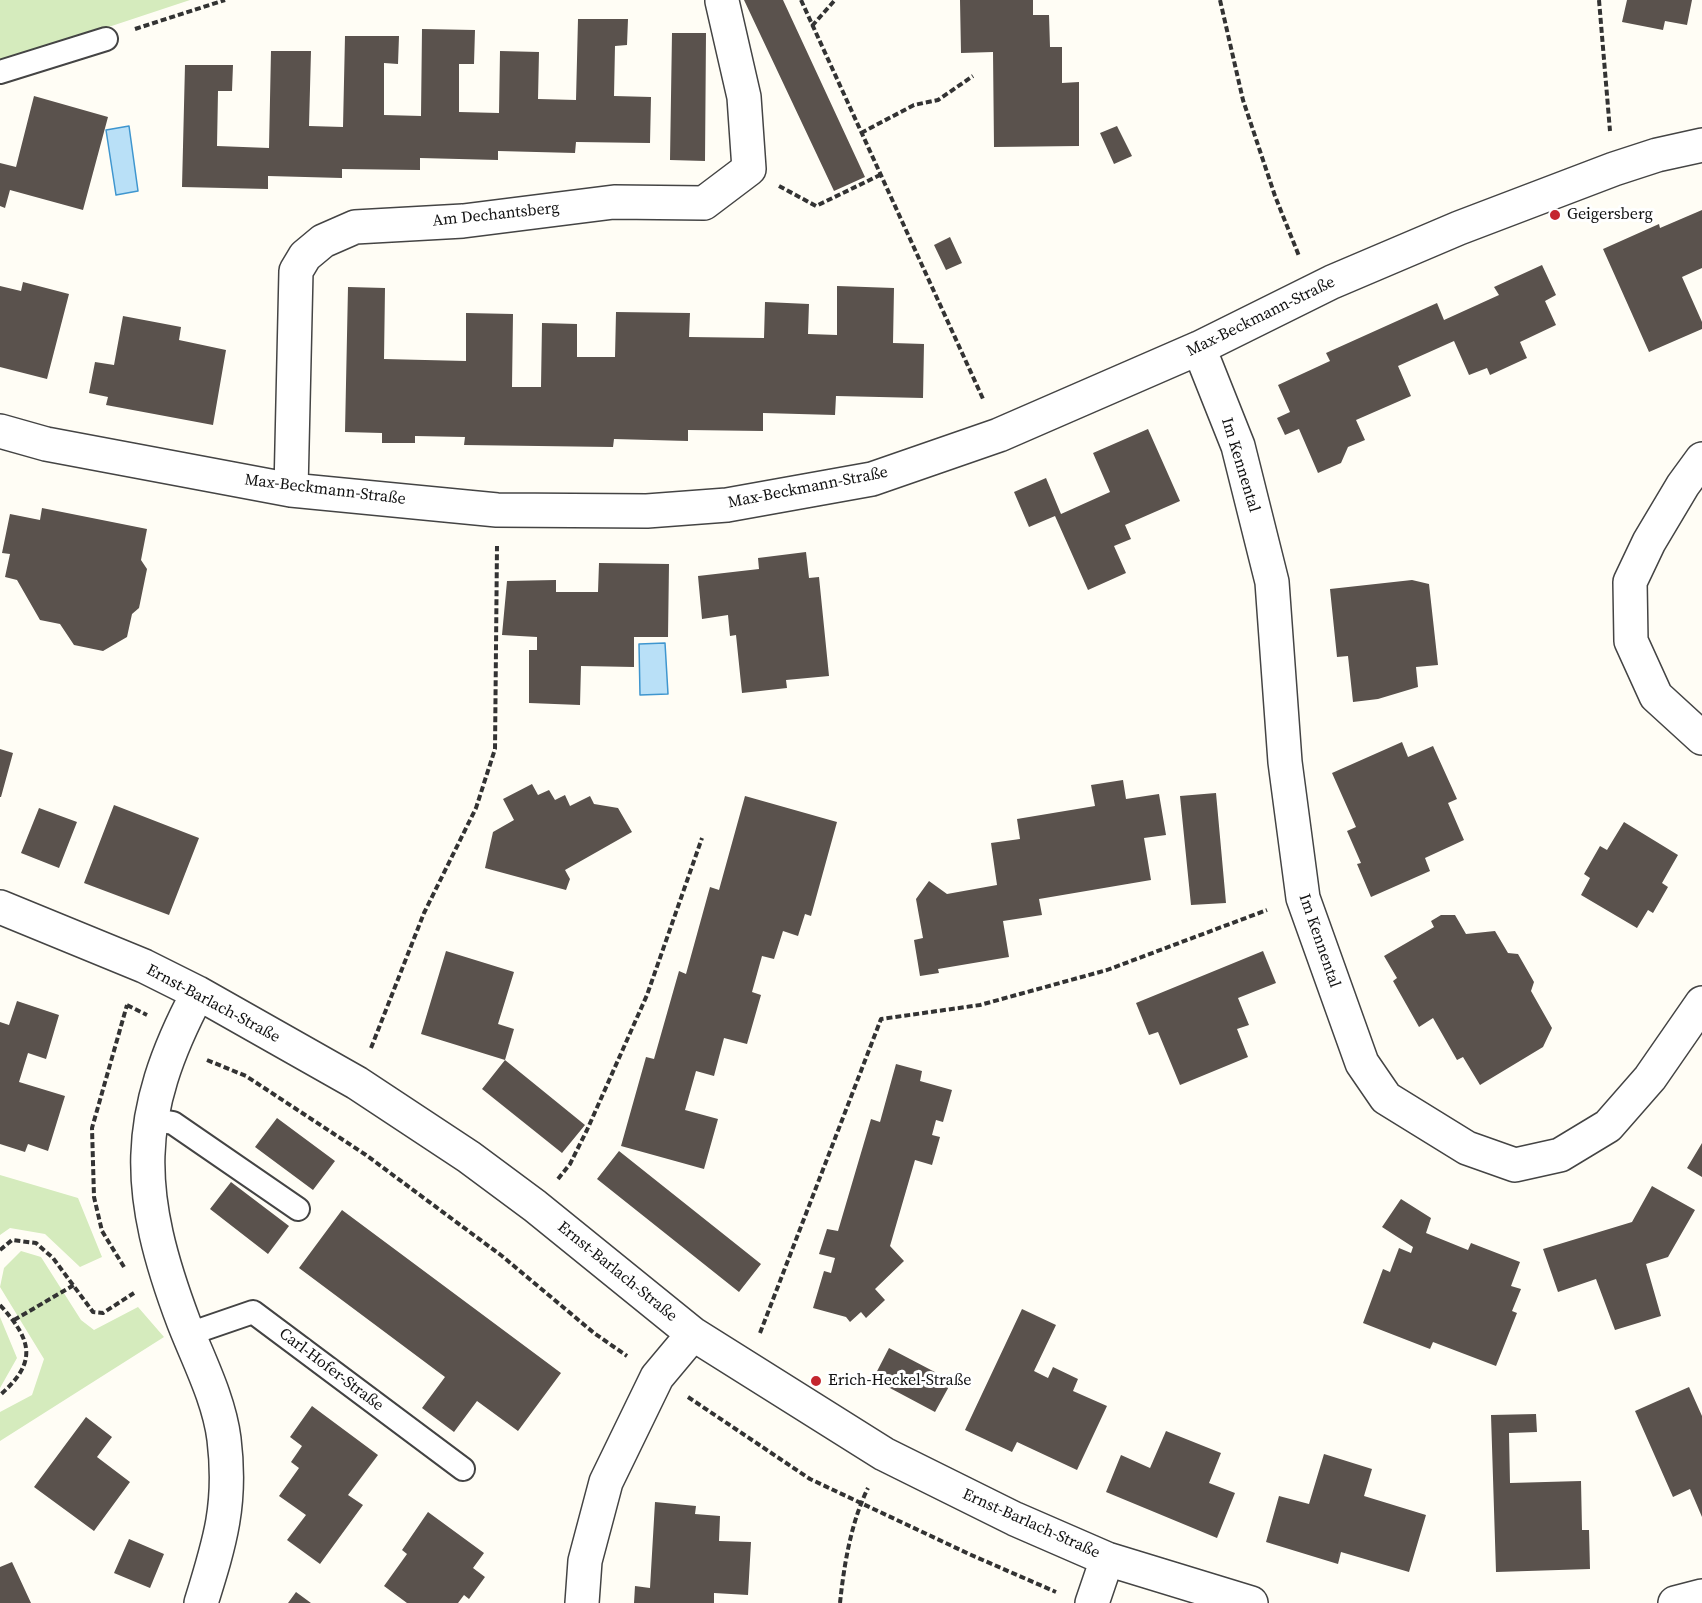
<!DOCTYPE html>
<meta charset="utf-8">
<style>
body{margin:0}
canvas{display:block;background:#fffdf5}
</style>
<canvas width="1702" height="1603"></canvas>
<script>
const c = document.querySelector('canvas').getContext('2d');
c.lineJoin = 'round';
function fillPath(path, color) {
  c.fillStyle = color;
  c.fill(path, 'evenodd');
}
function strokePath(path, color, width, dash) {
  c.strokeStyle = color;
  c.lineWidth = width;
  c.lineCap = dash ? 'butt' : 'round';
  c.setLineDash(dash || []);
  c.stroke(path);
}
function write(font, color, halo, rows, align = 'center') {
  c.font = font + ' "Source Serif 4",serif';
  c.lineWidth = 6;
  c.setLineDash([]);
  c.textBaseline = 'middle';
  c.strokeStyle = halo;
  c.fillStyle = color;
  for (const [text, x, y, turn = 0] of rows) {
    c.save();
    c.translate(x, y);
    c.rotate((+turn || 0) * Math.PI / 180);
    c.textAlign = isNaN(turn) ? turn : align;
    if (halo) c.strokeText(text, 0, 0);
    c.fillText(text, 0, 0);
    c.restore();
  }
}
fillPath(new Path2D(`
 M 0,0 L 190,0 L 0,63 Z
 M 0,1175 L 78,1198 L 102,1257 L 80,1267 L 45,1234 L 10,1228 L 0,1235 Z
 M 21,1251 L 41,1257 L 81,1320 L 94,1330 L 138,1307 L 164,1337 L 0,1441 L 0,1412 L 32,1395 L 44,1359 L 0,1287 L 4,1268 Z
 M 0,1317 L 17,1358 L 0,1388 Z`), '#d5ebbd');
const water = new Path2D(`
 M 129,126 L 138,191 L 116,195 L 106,130 Z
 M 665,643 L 668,694 L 640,695 L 639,644 Z`);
fillPath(water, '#b9e0f7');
strokePath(water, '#3f96cf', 1.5);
fillPath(new Path2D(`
 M 744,0 L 783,0 L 865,177 L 834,191 Z
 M 960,0 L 1033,0 L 1033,15 L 1049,15 L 1050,47 L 1062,47 L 1062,83 L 1079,82 L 1079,146 L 994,147 L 993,52 L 961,53 Z
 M 1627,0 L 1692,0 L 1687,25 L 1665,21 L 1663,30 L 1622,22 Z
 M 578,19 L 628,19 L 627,45 L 615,46 L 614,96 L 651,97 L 650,143 L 576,142 L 575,153 L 498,151 L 498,160 L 420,158 L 420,170 L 342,169 L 342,178 L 268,176 L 268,189 L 182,187 L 185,65 L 233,65 L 232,91 L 218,91 L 217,146 L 269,148 L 271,51 L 311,51 L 309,126 L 343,127 L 345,36 L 399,36 L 398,64 L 384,63 L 384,115 L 421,116 L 422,29 L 475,30 L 474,64 L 459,64 L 459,112 L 499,113 L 500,51 L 539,52 L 538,99 L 576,100 Z
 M 672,33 L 706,33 L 705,161 L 670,160 Z
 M 34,96 L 108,117 L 83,210 L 10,190 L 5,208 L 0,206 L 0,163 L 16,167 Z
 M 1117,126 L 1132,156 L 1114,164 L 1100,133 Z
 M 1702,210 L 1702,268 L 1682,277 L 1702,322 L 1702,329 L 1649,352 L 1603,249 L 1659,224 L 1660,228 Z
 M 950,237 L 962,263 L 946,270 L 934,245 Z
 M 1542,265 L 1556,295 L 1545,301 L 1556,325 L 1520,342 L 1527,358 L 1490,375 L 1487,368 L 1469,375 L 1454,341 L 1398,366 L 1411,396 L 1356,420 L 1365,440 L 1348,447 L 1341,463 L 1318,473 L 1299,429 L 1285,435 L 1277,418 L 1290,412 L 1278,385 L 1330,361 L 1326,353 L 1437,303 L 1444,320 L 1499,295 L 1494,287 Z
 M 23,282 L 69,294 L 47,379 L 0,367 L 0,286 L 21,291 Z
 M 837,286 L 894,288 L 893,343 L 924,344 L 923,398 L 836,396 L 835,415 L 763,413 L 763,431 L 688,430 L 688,441 L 614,439 L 613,447 L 464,445 L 465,437 L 415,436 L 415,443 L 382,443 L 382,433 L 345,432 L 348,287 L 385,288 L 384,359 L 466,361 L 466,313 L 513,314 L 512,387 L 541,387 L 542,323 L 577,324 L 577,357 L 615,357 L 616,312 L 690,313 L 689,337 L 764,338 L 765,302 L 809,304 L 808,334 L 837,335 Z
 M 123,316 L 181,327 L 179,340 L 226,350 L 213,425 L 106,405 L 108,397 L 89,393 L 95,362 L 114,365 Z
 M 1148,429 L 1180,501 L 1125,525 L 1131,539 L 1114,546 L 1126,573 L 1088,590 L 1055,516 L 1029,527 L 1014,492 L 1046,478 L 1061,514 L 1110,492 L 1093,453 Z
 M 42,508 L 147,529 L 141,560 L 147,569 L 139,608 L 132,614 L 127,637 L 103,651 L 74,645 L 60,624 L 40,620 L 17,580 L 5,577 L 10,554 L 2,553 L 10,514 L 40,520 Z
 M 806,552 L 809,578 L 819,577 L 829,676 L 786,680 L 787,688 L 742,693 L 736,635 L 730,636 L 728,615 L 702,619 L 698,576 L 759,569 L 758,558 Z
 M 599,563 L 669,564 L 668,637 L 634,637 L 634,667 L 581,666 L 580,705 L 529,703 L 529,650 L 537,650 L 537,637 L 502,635 L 507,581 L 556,580 L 556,592 L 598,592 Z
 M 1412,580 L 1429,584 L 1438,665 L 1416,667 L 1418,687 L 1378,699 L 1353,702 L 1348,656 L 1337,657 L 1330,589 Z
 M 1402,742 L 1408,757 L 1433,746 L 1457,799 L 1448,803 L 1464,840 L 1425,858 L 1430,871 L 1371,897 L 1357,864 L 1361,863 L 1347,831 L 1356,827 L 1332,773 Z
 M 0,749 L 13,753 L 1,797 L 0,797 Z
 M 1123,780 L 1126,799 L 1159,794 L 1166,835 L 1144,838 L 1151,880 L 1039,899 L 1042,915 L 1003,921 L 1009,957 L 938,969 L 939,973 L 920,976 L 914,940 L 923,938 L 916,899 L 929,881 L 947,894 L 997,885 L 991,843 L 1020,839 L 1017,819 L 1095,806 L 1091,785 Z
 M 532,784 L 538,795 L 549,790 L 555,800 L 565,795 L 570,806 L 590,796 L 594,804 L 618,808 L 632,832 L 565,870 L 570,879 L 566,890 L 485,868 L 493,832 L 514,820 L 503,799 Z
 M 1216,793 L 1226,903 L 1191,905 L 1180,796 Z
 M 745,796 L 837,822 L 811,916 L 805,914 L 798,936 L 783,931 L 774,959 L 762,956 L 752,992 L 761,995 L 747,1044 L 724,1038 L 714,1076 L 696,1071 L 685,1110 L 718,1119 L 704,1169 L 621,1146 L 646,1057 L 654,1059 L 679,971 L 686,974 L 710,887 L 719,890 Z
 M 114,805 L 199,838 L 169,915 L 84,883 Z
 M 39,808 L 77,822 L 59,868 L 21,853 Z
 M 1624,822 L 1678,855 L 1662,883 L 1668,887 L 1653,913 L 1648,910 L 1637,928 L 1581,895 L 1590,878 L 1584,874 L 1600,846 L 1607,850 Z
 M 1441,915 L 1455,915 L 1466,934 L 1495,931 L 1508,953 L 1518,954 L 1534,982 L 1531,991 L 1552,1028 L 1543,1047 L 1480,1085 L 1463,1057 L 1457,1060 L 1433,1018 L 1419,1027 L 1393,981 L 1397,978 L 1384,956 L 1434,927 L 1431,921 Z
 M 446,951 L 514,972 L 498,1024 L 514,1029 L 505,1060 L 585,1125 L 562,1153 L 482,1089 L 505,1060 L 421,1034 Z
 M 1263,951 L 1276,983 L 1238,998 L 1249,1025 L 1237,1029 L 1248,1057 L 1180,1085 L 1158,1032 L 1149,1035 L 1136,1003 Z
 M 17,1001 L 59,1015 L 46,1059 L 28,1053 L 19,1082 L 65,1096 L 48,1151 L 28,1144 L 25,1152 L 0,1144 L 0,1022 L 9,1025 Z
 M 896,1064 L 922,1071 L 920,1081 L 952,1090 L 943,1122 L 936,1120 L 932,1135 L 940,1137 L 932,1165 L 915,1160 L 890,1246 L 904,1261 L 875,1289 L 885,1300 L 866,1318 L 861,1312 L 850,1322 L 846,1317 L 813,1308 L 824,1271 L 831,1273 L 835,1258 L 819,1254 L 827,1229 L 838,1231 L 871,1119 L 880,1122 Z
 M 277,1118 L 335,1161 L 313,1190 L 255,1147 Z
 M 1702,1143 L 1702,1177 L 1687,1168 Z
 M 619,1151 L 761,1264 L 739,1292 L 597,1179 Z
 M 231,1182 L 289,1226 L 268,1254 L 210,1209 Z
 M 1652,1186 L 1695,1210 L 1668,1257 L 1646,1264 L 1661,1316 L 1615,1330 L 1596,1279 L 1558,1292 L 1543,1249 L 1632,1222 Z
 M 1401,1199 L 1431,1218 L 1426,1233 L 1468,1250 L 1471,1243 L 1520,1262 L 1511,1286 L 1521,1289 L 1512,1311 L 1517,1313 L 1496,1366 L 1433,1342 L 1430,1349 L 1363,1323 L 1383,1269 L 1390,1272 L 1399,1248 L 1411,1253 L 1413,1247 L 1382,1227 Z
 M 342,1210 L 561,1373 L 518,1431 L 477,1401 L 454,1432 L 422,1408 L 445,1377 L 299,1268 Z
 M 1022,1309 L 1056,1325 L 1034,1371 L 1048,1378 L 1053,1367 L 1078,1379 L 1073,1391 L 1107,1406 L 1077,1470 L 1017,1442 L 1012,1452 L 965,1430 Z
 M 889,1348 L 952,1381 L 935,1412 L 873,1379 Z
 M 1689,1387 L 1702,1416 L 1702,1517 L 1690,1489 L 1673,1497 L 1635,1411 Z
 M 312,1406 L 378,1455 L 348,1495 L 363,1505 L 320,1564 L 287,1540 L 306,1515 L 279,1496 L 299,1468 L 291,1462 L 302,1446 L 290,1437 Z
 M 1536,1414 L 1537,1432 L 1509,1433 L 1510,1483 L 1581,1481 L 1582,1530 L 1589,1530 L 1590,1569 L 1496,1572 L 1491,1415 Z
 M 86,1417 L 112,1437 L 97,1457 L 130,1482 L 94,1531 L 34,1487 Z
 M 1166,1431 L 1221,1453 L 1209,1483 L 1235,1493 L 1217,1538 L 1106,1492 L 1121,1455 L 1150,1468 Z
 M 1324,1454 L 1372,1469 L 1364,1496 L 1426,1515 L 1409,1572 L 1341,1552 L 1338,1564 L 1266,1542 L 1279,1496 L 1309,1504 Z
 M 655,1502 L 696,1506 L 695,1514 L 720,1516 L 719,1541 L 751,1542 L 748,1595 L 714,1593 L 714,1603 L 634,1603 L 635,1586 L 650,1588 Z
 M 428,1512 L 484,1553 L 473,1568 L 485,1577 L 469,1599 L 464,1595 L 458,1603 L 407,1603 L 384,1586 L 407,1554 L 402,1550 Z
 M 129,1539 L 164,1554 L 150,1588 L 114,1573 Z
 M 12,1562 L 31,1603 L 0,1603 L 0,1567 Z
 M 296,1592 L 311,1603 L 288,1603 Z`), '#5a524d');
const lane = new Path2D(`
 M 0,72 L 106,39
 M 149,1119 L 173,1123 L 298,1209
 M 189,1334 L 253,1312 L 463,1469`);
const street = new Path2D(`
 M 1199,348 L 1238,446 L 1272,582 L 1285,762 L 1303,898 L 1362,1063 L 1386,1098 L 1467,1148 L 1515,1165 L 1560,1155 L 1608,1126 L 1650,1078 L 1702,1003
 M 0,431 L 46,444 L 291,490 L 497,510 L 647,511 L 727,505 L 872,479 L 999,435 L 1199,348 L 1332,282 L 1459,228 L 1614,169 L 1657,155 L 1702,145
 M 1702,459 L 1683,485 L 1649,542 L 1630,582 L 1631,641 L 1656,696 L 1702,738
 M 291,490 L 296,271 L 305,256 L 323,241 L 355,227 L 463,221 L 614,202 L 704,203 L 749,169 L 744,97 L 722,1
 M 0,907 L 144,966 L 198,993 L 357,1083 L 469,1157 L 535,1206 L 693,1334 L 884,1454 L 1015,1519 L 1107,1559 L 1251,1603
 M 198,993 C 132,1117 135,1193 184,1323 C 198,1359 219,1399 224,1439 C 232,1504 220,1542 201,1603
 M 582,1603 L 585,1561 L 606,1482 L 657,1377 L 693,1334
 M 1092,1603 L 1107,1559
 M 1675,1603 L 1702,1596`);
strokePath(lane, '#444', 26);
strokePath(street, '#444', 36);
strokePath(new Path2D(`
 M 801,0 L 984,401
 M 1220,0 L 1243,100 L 1275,196 L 1299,256
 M 1599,0 L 1610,131
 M 812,26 L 835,0
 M 135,29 L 225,0
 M 861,133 L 914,105 L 938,100 L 973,76
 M 779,186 L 816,206 L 880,175
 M 127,1005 L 147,1015
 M 371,1048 L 424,913 L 476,808 L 495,749 L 497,546
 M 207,1060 L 246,1076 L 366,1155 L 502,1256 L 594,1333 L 627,1356
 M 558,1179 L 570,1164 L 587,1130 L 647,995 L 702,838
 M 0,1250 L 12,1240 L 36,1243 L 53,1258 L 93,1312 L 103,1313 L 134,1293
 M 124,1267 L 102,1231 L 94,1197 L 92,1128 L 127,1005
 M 0,1305 C 32,1340 38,1362 0,1395
 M 14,1320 L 74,1285
 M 760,1333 L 881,1019 L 980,1005 L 1107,970 L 1267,910
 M 688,1397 L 810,1479 L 969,1554 L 1056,1592
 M 840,1603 C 844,1565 851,1522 868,1488`), '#333', 4, [6, 3]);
strokePath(lane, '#fff', 22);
strokePath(street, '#fff', 33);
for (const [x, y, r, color] of [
 [1555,215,6,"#c4262e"],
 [816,1381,6,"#c4262e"]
]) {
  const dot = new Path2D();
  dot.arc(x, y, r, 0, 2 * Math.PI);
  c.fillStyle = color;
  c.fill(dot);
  strokePath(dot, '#fff', 2);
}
write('16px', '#111', '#fff', [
 ["Am Dechantsberg",496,215,-6],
 ["Max-Beckmann-Straße",1261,317,-26],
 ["Im Kennental",1240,465,73],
 ["Max-Beckmann-Straße",808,488,-11],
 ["Max-Beckmann-Straße",325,490,7],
 ["Im Kennental",1319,941,71],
 ["Ernst-Barlach-Straße",213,1004,28],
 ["Ernst-Barlach-Straße",617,1272,39],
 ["Carl-Hofer-Straße",331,1370,37],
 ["Ernst-Barlach-Straße",1031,1524,24]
]);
write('16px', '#111', '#fff', [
 ["Geigersberg",1567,215],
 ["Erich-Heckel-Straße",828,1381]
], 'left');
</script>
